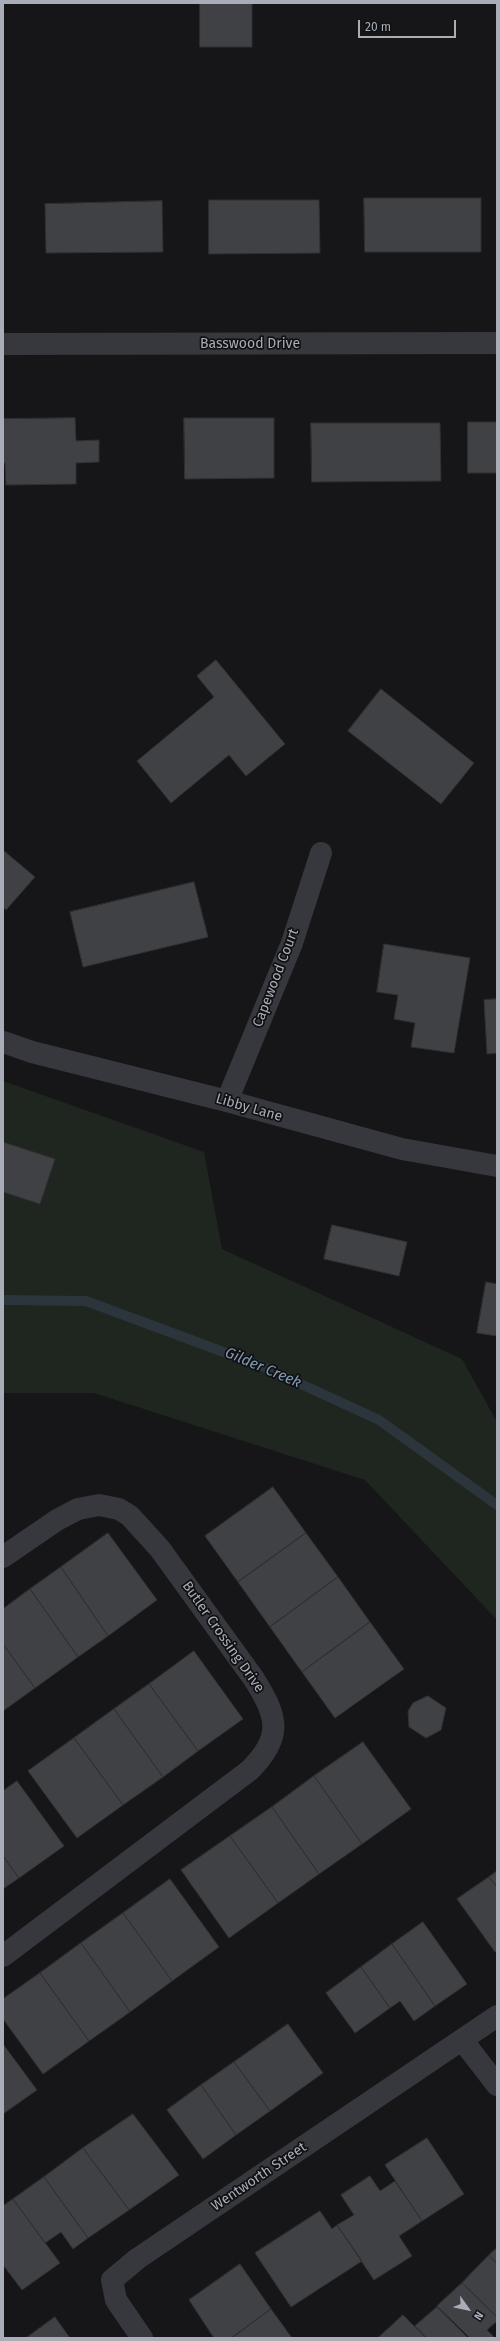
<!DOCTYPE html>
<style>
body{margin:0}
#map{position:relative;width:500px;height:2341px;overflow:hidden;background:#161618;font-family:"Fira Sans",sans-serif}
canvas{display:block}
.frame{position:absolute;inset:0;border:4px solid #a8adb8;pointer-events:none}
.north{position:absolute;left:448px;top:2289px;width:40px;height:40px;-webkit-text-stroke:3px #111113;paint-order:stroke;rotate:123deg;font-size:11px;font-weight:700;line-height:16px;text-align:center;color:#a8adb8}
.north::after{content:'';display:block;margin:auto;width:14px;height:18px;background:#a8adb8;clip-path:polygon(50% 0,100% 100%,50% 72%,0 100%)}
.scale{position:absolute;left:358px;top:20px;width:98px;height:18px;box-sizing:border-box;border:2px solid #a8adb8;border-top:0;padding-left:5px;font-size:12px;line-height:14px;white-space:nowrap;color:#a8adb8;-webkit-text-stroke:3px #111113;paint-order:stroke}
</style>
<div id="map">
<canvas width="500" height="2341"></canvas>
<div class="frame"></div>
<div class="north">N</div>
<div class="scale">20 m</div>
</div>
<script>
const c = document.querySelector('canvas').getContext('2d');
c.lineJoin = 'round';
function fillPath(path, color) {
  c.fillStyle = color;
  c.fill(path, 'evenodd');
}
function strokePath(path, color, width, dash) {
  c.strokeStyle = color;
  c.lineWidth = width;
  c.lineCap = dash ? 'butt' : 'round';
  c.setLineDash(dash || []);
  c.stroke(path);
}
function write(font, color, halo, rows, align = 'center') {
  c.font = font + ' "Fira Sans",sans-serif';
  c.lineWidth = 3.5;
  c.setLineDash([]);
  c.textBaseline = 'middle';
  c.strokeStyle = halo;
  c.fillStyle = color;
  for (const [text, x, y, turn = 0] of rows) {
    c.save();
    c.translate(x, y);
    c.rotate((+turn || 0) * Math.PI / 180);
    c.textAlign = isNaN(turn) ? turn : align;
    if (halo) c.strokeText(text, 0, 0);
    c.fillText(text, 0, 0);
    c.restore();
  }
}
fillPath(new Path2D(`
 M 3,1081 L 204,1152 L 222,1249 L 462,1359 L 497,1422 L 497,1620 L 365,1480 L 94,1393 L 3,1393 Z`), '#1e261f');
strokePath(new Path2D(`
 M 3,1300 L 86,1301 L 264,1367 L 379,1420 L 497,1505`), '#2c353c', 10);
const building = new Path2D(`
 M 200,3 L 252,3 L 252,47 L 200,47 Z
 M 364,198 L 481,198 L 481,252 L 365,252 Z
 M 209,200 L 319,200 L 320,253 L 209,254 Z
 M 162,201 L 163,252 L 46,253 L 45,204 Z
 M 75,418 L 76,441 L 99,440 L 99,462 L 76,463 L 76,484 L 6,485 L 5,463 L 3,463 L 3,419 Z
 M 184,418 L 274,418 L 274,478 L 185,479 Z
 M 468,422 L 497,422 L 497,473 L 468,473 Z
 M 311,423 L 440,423 L 441,481 L 312,482 Z
 M 216,660 L 285,744 L 246,776 L 229,755 L 171,803 L 137,761 L 214,697 L 197,676 Z
 M 381,689 L 474,763 L 441,804 L 348,731 Z
 M 3,850 L 35,877 L 6,910 L 3,907 Z
 M 194,882 L 208,937 L 83,967 L 70,912 Z
 M 384,944 L 470,958 L 454,1053 L 411,1047 L 415,1023 L 394,1019 L 398,995 L 377,992 Z
 M 497,999 L 497,1053 L 487,1054 L 484,1000 Z
 M 3,1142 L 55,1159 L 40,1204 L 3,1192 Z
 M 332,1225 L 407,1242 L 399,1276 L 324,1259 Z
 M 486,1282 L 497,1284 L 497,1336 L 477,1333 Z
 M 273,1487 L 306,1533 L 238,1582 L 205,1536 Z
 M 108,1533 L 157,1600 L 108,1636 L 61,1567 Z
 M 306,1533 L 338,1577 L 270,1627 L 238,1582 Z
 M 61,1567 L 108,1636 L 78,1657 L 30,1589 Z
 M 338,1577 L 370,1622 L 302,1672 L 270,1627 Z
 M 30,1589 L 78,1657 L 35,1688 L 3,1644 L 3,1609 Z
 M 370,1622 L 404,1669 L 335,1718 L 302,1672 Z
 M 3,1644 L 35,1688 L 3,1711 Z
 M 194,1651 L 243,1719 L 198,1751 L 149,1684 Z
 M 149,1684 L 198,1751 L 163,1777 L 114,1709 Z
 M 428,1696 L 446,1708 L 441,1730 L 426,1738 L 409,1727 L 408,1711 L 413,1703 Z
 M 114,1709 L 163,1777 L 123,1805 L 74,1738 Z
 M 74,1738 L 123,1805 L 77,1838 L 28,1771 Z
 M 363,1742 L 411,1809 L 362,1844 L 314,1776 Z
 M 314,1776 L 362,1844 L 319,1874 L 272,1807 Z
 M 17,1781 L 64,1846 L 19,1878 L 3,1856 L 3,1791 Z
 M 272,1807 L 319,1874 L 278,1903 L 230,1836 Z
 M 230,1836 L 278,1903 L 229,1938 L 181,1870 Z
 M 3,1856 L 19,1878 L 3,1889 Z
 M 497,1871 L 497,1887 L 489,1877 Z
 M 489,1877 L 497,1887 L 497,1950 L 495,1952 L 457,1899 Z
 M 170,1879 L 219,1947 L 172,1981 L 123,1913 Z
 M 123,1913 L 172,1981 L 130,2012 L 81,1943 Z
 M 423,1922 L 467,1984 L 435,2006 L 392,1944 Z
 M 81,1943 L 130,2012 L 89,2041 L 40,1973 Z
 M 392,1944 L 435,2006 L 414,2021 L 400,2001 L 390,2008 L 361,1967 Z
 M 361,1967 L 390,2008 L 355,2033 L 326,1993 Z
 M 40,1973 L 89,2041 L 43,2074 L 3,2019 L 3,1999 Z
 M 288,2024 L 323,2073 L 270,2111 L 234,2062 Z
 M 3,2044 L 37,2090 L 3,2114 Z
 M 234,2062 L 270,2111 L 236,2135 L 201,2085 Z
 M 201,2085 L 236,2135 L 203,2159 L 167,2110 Z
 M 133,2114 L 179,2175 L 129,2210 L 83,2148 Z
 M 427,2138 L 464,2194 L 422,2221 L 385,2165 Z
 M 83,2148 L 129,2210 L 88,2238 L 44,2177 Z
 M 370,2176 L 380,2191 L 395,2181 L 422,2221 L 399,2236 L 412,2256 L 374,2280 L 337,2225 L 354,2215 L 341,2195 Z
 M 44,2177 L 88,2238 L 73,2249 L 61,2232 L 45,2243 L 13,2199 Z
 M 13,2199 L 60,2263 L 22,2290 L 3,2265 L 3,2206 Z
 M 320,2211 L 332,2229 L 337,2225 L 362,2261 L 291,2307 L 255,2253 Z
 M 497,2248 L 497,2264 L 489,2255 Z
 M 489,2255 L 497,2264 L 497,2317 L 462,2283 Z
 M 240,2264 L 271,2309 L 231,2338 L 214,2338 L 189,2300 Z
 M 462,2283 L 497,2317 L 497,2321 L 487,2330 L 495,2338 L 470,2338 L 437,2306 Z
 M 437,2307 L 468,2338 L 427,2338 L 415,2326 Z
 M 271,2309 L 292,2338 L 232,2338 Z
 M 403,2315 L 426,2338 L 378,2338 Z
 M 55,2317 L 70,2338 L 26,2338 Z`);
fillPath(building, '#404145');
strokePath(building, '#303034', 1);
strokePath(new Path2D(`
 M 3,344 L 497,343
 M 3,1042 L 32,1052 L 227,1101 L 402,1149 L 497,1166
 M 227,1101 L 292,943 L 321,853
 M 3,1557 L 57,1520 L 78,1509 L 99,1505 L 119,1509 L 130,1516 L 160,1549 L 254,1679 C 277,1716 284,1736 250,1770 L 3,1956
 M 463,2041 L 497,2085
 M 142,2338 L 116,2300 L 112,2280 L 137,2259 L 497,2016`), '#37383d', 22);
write('14px', '#a8adb8', '#111113', [
 ["Basswood Drive",250,344],
 ["Capewood Court",276,978,-69],
 ["Libby Lane",249,1108,16],
 ["Butler Crossing Drive",223,1637,55],
 ["Wentworth Street",259,2177,-34]
]);
write('italic 15px', '#7f9bb3', '#111113', [
 ["Gilder Creek",263,1368,23]
]);
</script>
